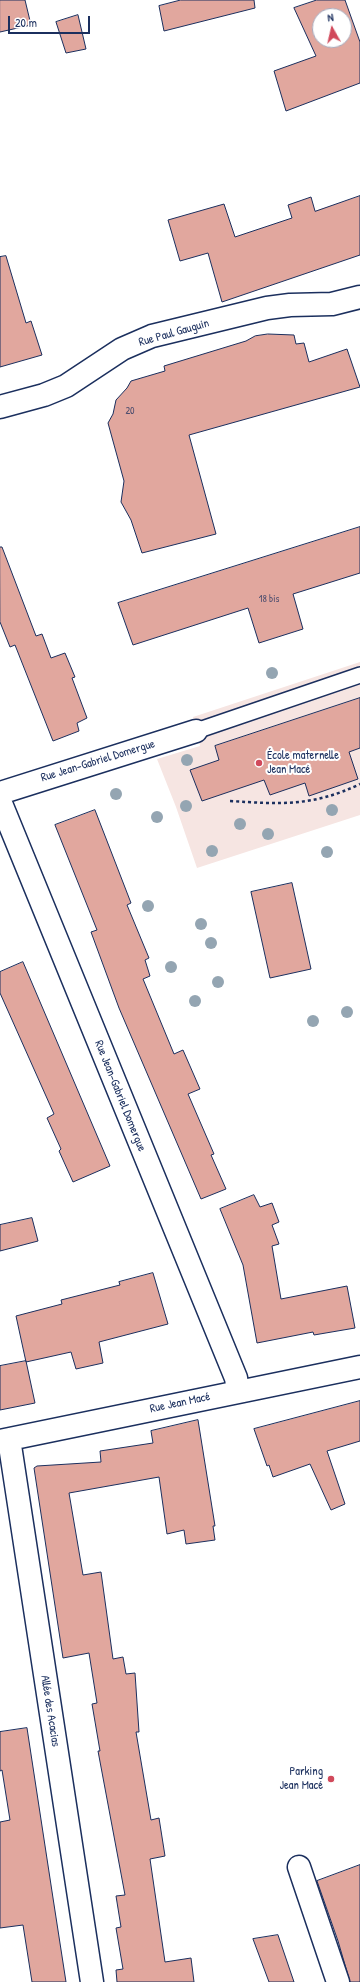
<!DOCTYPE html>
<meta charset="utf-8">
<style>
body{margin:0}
#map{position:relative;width:360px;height:1982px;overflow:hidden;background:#fff;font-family:"Patrick Hand",sans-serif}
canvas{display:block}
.north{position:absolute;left:312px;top:8px;width:40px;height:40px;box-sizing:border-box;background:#fff;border:1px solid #a4acbf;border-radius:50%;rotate:352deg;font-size:11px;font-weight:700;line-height:16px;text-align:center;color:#1b2f5e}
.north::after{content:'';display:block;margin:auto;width:14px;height:18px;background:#d1495b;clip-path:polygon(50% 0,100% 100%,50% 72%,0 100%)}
.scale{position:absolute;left:8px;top:16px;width:82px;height:18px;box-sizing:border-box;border:2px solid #1b2f5e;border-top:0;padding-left:5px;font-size:12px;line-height:14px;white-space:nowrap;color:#1b2f5e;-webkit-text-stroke:3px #fff;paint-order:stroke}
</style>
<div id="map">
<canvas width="360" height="1982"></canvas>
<div class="north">N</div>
<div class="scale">20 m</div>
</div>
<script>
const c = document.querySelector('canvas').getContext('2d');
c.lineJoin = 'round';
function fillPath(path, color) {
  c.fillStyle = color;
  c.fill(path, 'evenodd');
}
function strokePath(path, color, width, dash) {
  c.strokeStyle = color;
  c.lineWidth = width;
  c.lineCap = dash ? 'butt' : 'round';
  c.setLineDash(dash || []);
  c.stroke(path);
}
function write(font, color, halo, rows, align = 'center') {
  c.font = font + ' "Patrick Hand",sans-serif';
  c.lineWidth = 4;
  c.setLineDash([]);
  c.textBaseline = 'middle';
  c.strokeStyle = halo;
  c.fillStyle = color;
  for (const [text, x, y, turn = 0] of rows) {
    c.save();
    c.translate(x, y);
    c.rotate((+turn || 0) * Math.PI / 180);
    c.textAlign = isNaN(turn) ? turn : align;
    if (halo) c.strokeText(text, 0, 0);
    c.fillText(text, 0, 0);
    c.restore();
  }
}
fillPath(new Path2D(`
 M 360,662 L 360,815 L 197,868 L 176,807 L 157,759 L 200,746 L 193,717 Z`), '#f6e5e2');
const building = new Path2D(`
 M 0,0 L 25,0 L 31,25 L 0,32 Z
 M 181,0 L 254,0 L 255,8 L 164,31 L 159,6 Z
 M 317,0 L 345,0 L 360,42 L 360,83 L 286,111 L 274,71 L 316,56 L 294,8 ZM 320,16 L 344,16 L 344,40 L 320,40 Z
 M 78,15 L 86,49 L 66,53 L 56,22 Z
 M 360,196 L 360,255 L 222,302 L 208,253 L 180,261 L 168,220 L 224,204 L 235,237 L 292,218 L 288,205 L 311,197 L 315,211 Z
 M 6,256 L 26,323 L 31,321 L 42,355 L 0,367 L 0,257 Z
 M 268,334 L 294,335 L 296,344 L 304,343 L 309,362 L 347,349 L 360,387 L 189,435 L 216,534 L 142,553 L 131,520 L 121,502 L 124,481 L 108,423 L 113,414 L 116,400 L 127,388 L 131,381 L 165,371 L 164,366 L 246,341 L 255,336 Z
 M 360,527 L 360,573 L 293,594 L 303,629 L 259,643 L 248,608 L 133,645 L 118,603 Z
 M 0,547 L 2,547 L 36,636 L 42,634 L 51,658 L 65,653 L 75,677 L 72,678 L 87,718 L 77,723 L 79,731 L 53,741 L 15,645 L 10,647 L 0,622 Z
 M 360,698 L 360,748 L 349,752 L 358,779 L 309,796 L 305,783 L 270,795 L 264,780 L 202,801 L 190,770 L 219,760 L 215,746 Z
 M 95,810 L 131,903 L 127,905 L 149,958 L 145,960 L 150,976 L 143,979 L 174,1054 L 183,1050 L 200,1089 L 188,1094 L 214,1154 L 211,1155 L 226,1189 L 201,1199 L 119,1008 L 91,932 L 97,930 L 55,825 Z
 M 292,883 L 311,969 L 270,978 L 251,892 Z
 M 23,962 L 110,1166 L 73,1182 L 59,1151 L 61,1149 L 47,1118 L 54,1114 L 0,993 L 0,972 Z
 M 254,1195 L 260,1207 L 272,1203 L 279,1222 L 272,1225 L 279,1244 L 272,1246 L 281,1299 L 347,1286 L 355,1328 L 314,1335 L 313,1332 L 257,1343 L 243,1265 L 220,1209 Z
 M 32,1218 L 38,1241 L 0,1251 L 0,1225 Z
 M 153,1273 L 168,1324 L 99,1342 L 103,1363 L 76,1369 L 71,1352 L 26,1362 L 16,1316 L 62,1304 L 61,1300 L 120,1285 L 119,1282 Z
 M 26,1361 L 35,1403 L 0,1410 L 0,1366 Z
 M 360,1401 L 360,1441 L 327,1451 L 345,1504 L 331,1510 L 310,1464 L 273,1477 L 269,1465 L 267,1466 L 254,1429 Z
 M 198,1420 L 215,1526 L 213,1526 L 215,1540 L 186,1544 L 184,1530 L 167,1534 L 159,1477 L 69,1493 L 83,1575 L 101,1572 L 113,1659 L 123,1657 L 126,1674 L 135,1673 L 139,1732 L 136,1732 L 151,1820 L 159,1818 L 165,1856 L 150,1859 L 165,1962 L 191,1958 L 194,1982 L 117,1982 L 116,1970 L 123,1969 L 116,1928 L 121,1927 L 116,1896 L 125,1895 L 98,1751 L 100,1751 L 92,1704 L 97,1703 L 89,1653 L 63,1658 L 34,1468 L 37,1466 L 101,1462 L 100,1451 L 153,1443 L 151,1431 Z
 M 27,1728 L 53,1898 L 66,1982 L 32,1982 L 23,1925 L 0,1928 L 0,1822 L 10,1820 L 2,1770 L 0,1771 L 0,1732 Z
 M 360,1865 L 360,1982 L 350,1982 L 338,1941 L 317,1881 Z
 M 278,1935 L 294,1982 L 269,1982 L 253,1939 Z`);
fillPath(building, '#e1a79e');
strokePath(building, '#1b2f5e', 1);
const lane = new Path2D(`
 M 196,731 L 360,675`);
const street = new Path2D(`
 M 0,407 L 44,395 L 66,386 L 122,349 L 152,336 L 267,308 L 290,305 L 332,304 L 360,297
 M 0,793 L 196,731
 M 0,801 L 236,1378 L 238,1391
 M 9,1439 L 92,1982
 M 0,1441 L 360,1367
 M 299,1867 L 338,1982`);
strokePath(lane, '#1b2f5e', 18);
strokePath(street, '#1b2f5e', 25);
strokePath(new Path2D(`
 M 230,801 C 280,804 312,807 360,784`), '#1b2f5e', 2.5, [3, 3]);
strokePath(lane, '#fff', 15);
strokePath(street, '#fff', 22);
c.fillStyle = '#94a5b2';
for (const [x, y] of [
 [272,673],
 [187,760],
 [116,794],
 [186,806],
 [332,810],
 [157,817],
 [240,824],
 [268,834],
 [212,851],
 [327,852],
 [148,906],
 [201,924],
 [211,943],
 [171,967],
 [218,982],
 [195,1001],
 [347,1012],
 [313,1021]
]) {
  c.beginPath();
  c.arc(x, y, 6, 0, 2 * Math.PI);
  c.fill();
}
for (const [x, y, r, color] of [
 [259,763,4,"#d1495b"],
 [331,1779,4,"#d1495b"]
]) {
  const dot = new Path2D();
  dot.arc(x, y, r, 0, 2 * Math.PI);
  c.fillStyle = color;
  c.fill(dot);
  strokePath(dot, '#fff', 1.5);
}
write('10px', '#4c4d6e', null, [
 ["20",130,411],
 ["18 bis",269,599]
]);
write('12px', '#1b2f5e', '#fff', [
 ["Rue Paul Gauguin",174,333,-16],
 ["Rue Jean-Gabriel Domergue",98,761,-17],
 ["Rue Jean-Gabriel Domergue",120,1096,68],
 ["Rue Jean Macé",180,1403,-12],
 ["Allée des Acacias",50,1711,81]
]);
write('12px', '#1b2f5e', '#fff', [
 ["École maternelle",267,756],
 ["Jean Macé",267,770],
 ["Parking",323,1772,"right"],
 ["Jean Macé",323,1786,"right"]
], 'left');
</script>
